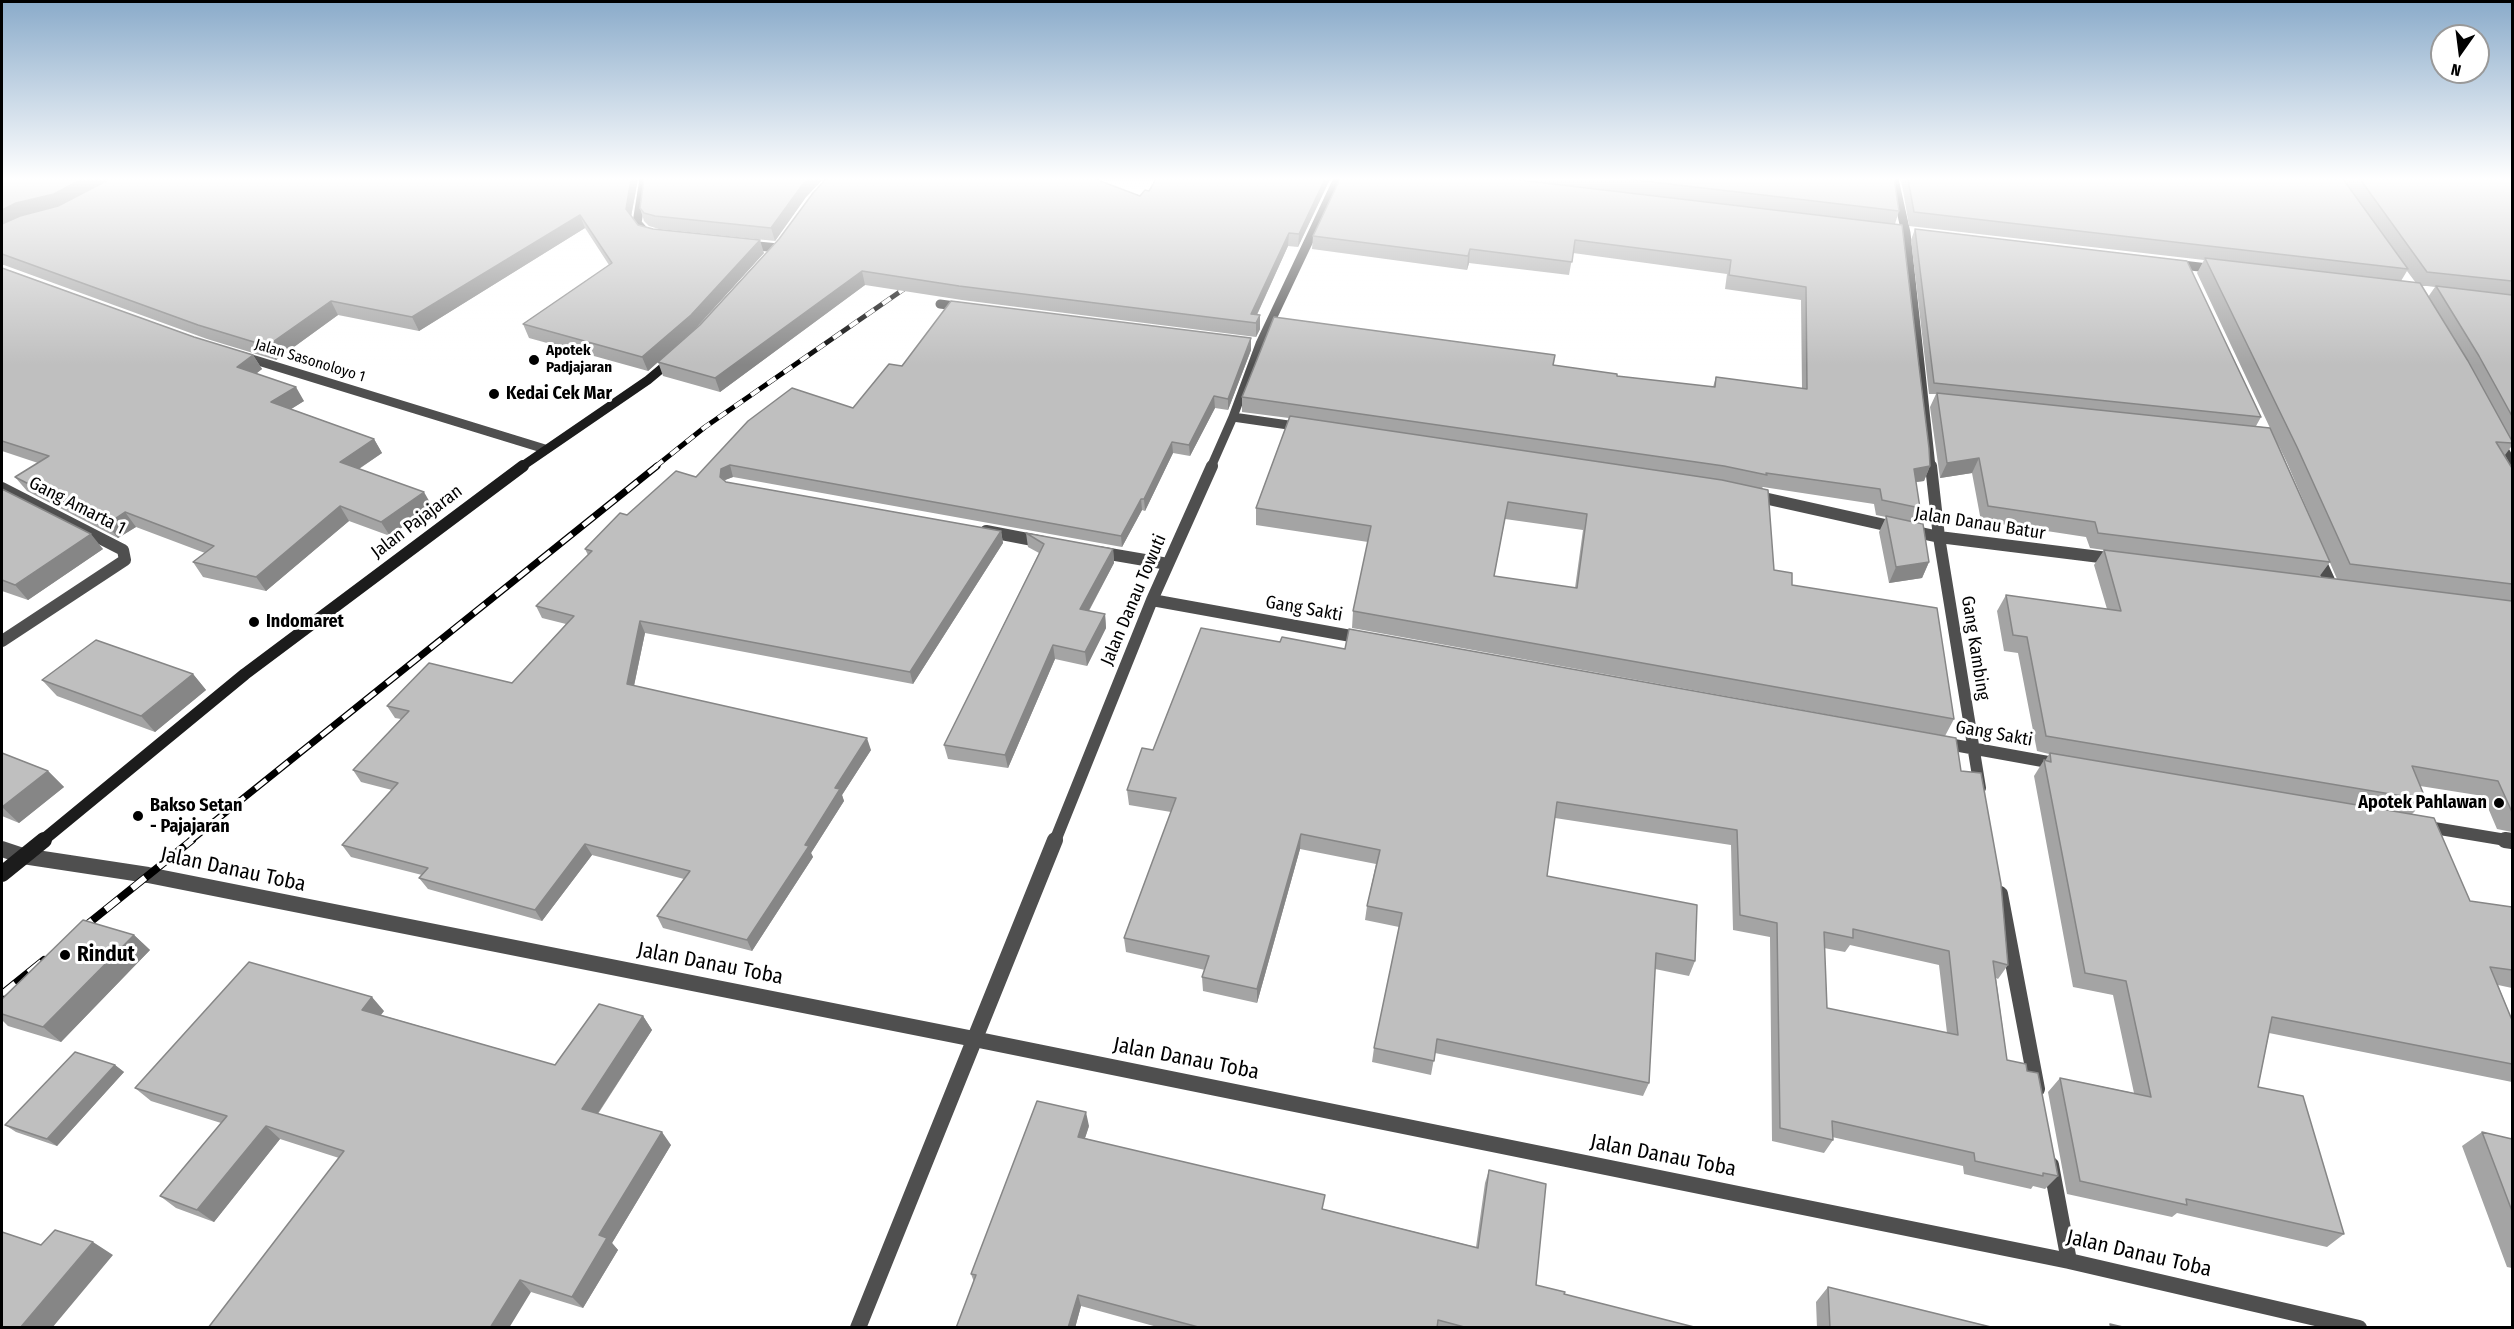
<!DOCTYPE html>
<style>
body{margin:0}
#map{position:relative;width:2514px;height:1329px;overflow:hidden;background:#fff;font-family:"Fira Sans Condensed",sans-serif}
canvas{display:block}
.frame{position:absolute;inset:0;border:3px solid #000;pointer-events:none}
.north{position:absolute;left:2430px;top:24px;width:60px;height:60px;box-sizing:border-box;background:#fff;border:2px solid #999;border-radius:50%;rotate:194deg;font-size:16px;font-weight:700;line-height:24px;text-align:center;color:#000}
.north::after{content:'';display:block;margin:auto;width:21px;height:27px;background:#000;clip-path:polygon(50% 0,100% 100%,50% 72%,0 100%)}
</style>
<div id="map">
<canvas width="2514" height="1329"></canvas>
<div class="frame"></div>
<div class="north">N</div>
</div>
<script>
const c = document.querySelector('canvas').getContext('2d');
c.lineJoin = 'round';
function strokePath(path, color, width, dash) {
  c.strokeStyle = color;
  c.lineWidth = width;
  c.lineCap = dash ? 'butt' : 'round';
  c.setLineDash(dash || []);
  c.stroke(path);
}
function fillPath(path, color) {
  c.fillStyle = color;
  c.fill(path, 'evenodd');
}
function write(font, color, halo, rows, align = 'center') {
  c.font = font + ' "Fira Sans Condensed",sans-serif';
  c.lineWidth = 6;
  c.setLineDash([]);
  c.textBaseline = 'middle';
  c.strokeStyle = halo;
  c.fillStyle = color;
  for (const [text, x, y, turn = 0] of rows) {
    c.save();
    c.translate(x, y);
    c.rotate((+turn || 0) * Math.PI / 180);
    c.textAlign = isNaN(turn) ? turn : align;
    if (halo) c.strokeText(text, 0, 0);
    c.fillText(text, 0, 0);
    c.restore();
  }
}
strokePath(new Path2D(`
 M 644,179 L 637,223 L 645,232 L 651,233
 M 1894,179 L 1906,233 L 1931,467
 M 748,245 L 778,248
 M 2174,264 L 2216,269
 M 940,304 L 963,307
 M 242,356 L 545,449
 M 1233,417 L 1302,427
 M 2498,438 L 2512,464
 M 1211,467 L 1233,417 L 1260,344 L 1338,179`), '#4f4f4f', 9);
strokePath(new Path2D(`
 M 1931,466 L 1939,537 L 1980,788
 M 2,488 L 123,550 L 125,560 L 2,641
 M 1755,496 L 1939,537 L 2116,559
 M 986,531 L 1043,542
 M 1098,552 L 1168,564
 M 2318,556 L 2332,587
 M 1152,600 L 1362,638
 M 1943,743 L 2059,764
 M 2422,826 L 2512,841
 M 1055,841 L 1152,600 L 1212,466`), '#4f4f4f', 12);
strokePath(new Path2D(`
 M 2505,840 L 2512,841
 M 2,849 L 23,856 L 148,875 L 974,1039 L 2069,1261 L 2359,1328
 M 2000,894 L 2037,1089
 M 2051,1165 L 2069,1261
 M 858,1328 L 1055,840`), '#4f4f4f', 16);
strokePath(new Path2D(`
 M 521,467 L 648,380 L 673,359`), '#1c1c1c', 9);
strokePath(new Path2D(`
 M 42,841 L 245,674 L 523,466`), '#1c1c1c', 12);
strokePath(new Path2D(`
 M 2,874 L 44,840`), '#1c1c1c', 16);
const railFar2 = new Path2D(`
 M 655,467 L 705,427 L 914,282`);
const railFar1 = new Path2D(`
 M 190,841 L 657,466`);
const rail = new Path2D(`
 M 79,931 L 192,840
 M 2,994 L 44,960`);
strokePath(railFar2, '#000', 5);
strokePath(railFar1, '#000', 7);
strokePath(rail, '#000', 8);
strokePath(railFar2, '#fff', 4, [10]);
strokePath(railFar1, '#fff', 4.5, [14]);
strokePath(rail, '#fff', 6, [17]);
fillPath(new Path2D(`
 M 2,179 L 638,179 L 631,217 L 638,225 L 653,229 L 764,253 L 695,329 L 779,239 L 1140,196 L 1149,191 L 1330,179 L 1298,247 L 1288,246 L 1257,315 L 1260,329 L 1256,337 L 962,300 L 865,285 L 720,392 L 663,376 L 658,362 L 648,371 L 529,338 L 523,324 L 609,265 L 585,228 L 419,331 L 338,315 L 276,360 L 207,339 L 4,265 L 2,265 Z
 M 644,179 L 823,179 L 806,197 L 775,241 L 659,229 L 649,226 L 644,221 L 640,208 Z
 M 1513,179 L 1894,179 L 1899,211 L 1895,224 L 1930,466 L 1924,481 L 1916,482 L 1920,508 L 1914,522 L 1929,562 L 1922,578 L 1889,583 L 1879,532 L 1886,517 L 1876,515 L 1874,504 L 1763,487 L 1762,488 L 1774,570 L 1954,719 L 1945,736 L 1352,628 L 1353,611 L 1368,542 L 1256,525 L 1256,508 L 1289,418 L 1242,412 L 1242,397 L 1553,365 L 1617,376 L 1713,387 L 1716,377 L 1802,389 L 1801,300 L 1725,289 L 1727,274 L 1573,253 L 1569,275 L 1469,263 L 1467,270 L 1312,249 L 1313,236 ZM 1505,519 L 1583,530 L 1575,588 L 1494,576 Z
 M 1901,179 L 2512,179 L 2512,451 L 2511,447 L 2505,455 L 2512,468 L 2512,832 L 2497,829 L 2483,796 L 2420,786 L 2426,800 L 2412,814 L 2470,901 L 2512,907 L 2512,988 L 2498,985 L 2512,1020 L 2512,1082 L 2269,1033 L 2258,1087 L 2344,1234 L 2327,1247 L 2177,1213 L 2172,1217 L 2067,1194 L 2048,1092 L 2060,1078 L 2134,1093 L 2113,995 L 2073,987 L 2034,776 L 2044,760 L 2045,761 L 2049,754 L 2037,751 L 2018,653 L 2004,651 L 1997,611 L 2006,595 L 2107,609 L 2094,565 L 2104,550 L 2090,548 L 2086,537 L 1981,521 L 1972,473 L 1940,478 L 1930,407 L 1936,394 L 1929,394 L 1911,240 L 1915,229 L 2261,417 L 2256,426 L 2270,428 L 2197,273 L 2204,260 L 1909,226 ZM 2407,271 L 2416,283 L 2401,281 ZM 2421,286 L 2427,286 L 2435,287 L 2428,297 ZM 2277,442 L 2287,463 L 2337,579 L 2319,577 L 2330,562 Z
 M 2,268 L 194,337 L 253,355 L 262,369 L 256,374 L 304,401 L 291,409 L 374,439 L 382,453 L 359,469 L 432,506 L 390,536 L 349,521 L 266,591 L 203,577 L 193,562 L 205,553 L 136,527 L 118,538 L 27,491 L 15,477 L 38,463 L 2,451 Z
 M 1251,338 L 1251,350 L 1228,410 L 1215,408 L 1190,456 L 1173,453 L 1145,511 L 1142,510 L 1122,547 L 733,477 L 725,480 L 726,482 L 1001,531 L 1003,543 L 913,684 L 645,633 L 634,686 L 871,750 L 842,795 L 844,801 L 811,853 L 813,857 L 752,951 L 663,928 L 657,916 L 684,879 L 592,855 L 542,921 L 428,889 L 419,878 L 422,875 L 351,857 L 342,845 L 392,790 L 361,782 L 353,770 L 401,719 L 395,718 L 387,706 L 512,683 L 566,624 L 542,618 L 536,606 L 588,555 L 585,549 L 627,515 L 696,477 L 853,408 L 902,366 Z
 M 2,489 L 103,549 L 28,600 L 2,591 Z
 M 1026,533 L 1113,549 L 1114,563 L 1089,611 L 1105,614 L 1106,628 L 1087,666 L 1055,659 L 1008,768 L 948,759 L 944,745 L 1039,553 L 1028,547 Z
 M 193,674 L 206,690 L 155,732 L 57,696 L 42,680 Z
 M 1153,750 L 1961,771 L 2008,965 L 1998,979 L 1996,978 L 2007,1060 L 2027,1071 L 2058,1176 L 2045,1189 L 2033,1186 L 2031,1189 L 1964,1174 L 1963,1166 L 1832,1137 L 1833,1140 L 1824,1153 L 1772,1141 L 1770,937 L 1733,930 L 1731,845 L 1555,818 L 1547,876 L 1695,961 L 1689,976 L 1655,969 L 1649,1083 L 1643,1096 L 1435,1053 L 1431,1075 L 1372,1062 L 1374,1048 L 1399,927 L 1365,920 L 1367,906 L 1376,864 L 1300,849 L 1257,1003 L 1203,991 L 1202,977 L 1205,970 L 1126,952 L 1124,938 L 1171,812 L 1129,805 L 1127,790 ZM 1850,945 L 1939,965 L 1947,1033 L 1827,1008 L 1824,948 L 1845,952 Z
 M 2,753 L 48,771 L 64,787 L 19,823 L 2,816 Z
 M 134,935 L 150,950 L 61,1042 L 8,1026 L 2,1020 L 2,999 Z
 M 384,1011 L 381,1015 L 555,1065 L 643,1016 L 652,1030 L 598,1114 L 671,1145 L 612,1243 L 618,1250 L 583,1308 L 531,1292 L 339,1158 L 280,1139 L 214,1222 L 176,1208 L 160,1196 L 221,1123 L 151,1101 L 135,1088 Z
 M 115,1065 L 124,1072 L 57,1146 L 16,1132 L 5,1125 Z
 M 1089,1126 L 1085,1138 L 1323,1209 L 1476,1247 L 1485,1183 L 1489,1170 L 1536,1285 L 1564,1294 L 1698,1328 L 1161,1328 L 1081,1306 L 1075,1328 L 956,1328 L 974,1282 L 971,1274 Z
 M 2482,1132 L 2512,1139 L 2512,1268 L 2507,1267 L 2462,1146 Z
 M 1828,1287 L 1995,1328 L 1817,1328 L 1816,1302 Z`), '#a4a4a4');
fillPath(new Path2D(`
 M 82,179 L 112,179 L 63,207 L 2,227 L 2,210 L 16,203 Z
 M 631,179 L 638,179 L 630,222 L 626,209 Z
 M 808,179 L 823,179 L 806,197 L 775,241 L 771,228 L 803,184 Z
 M 1325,179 L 1330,179 L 1298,247 L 1299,234 Z
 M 580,215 L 585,228 L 419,331 L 412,317 Z
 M 1289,233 L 1288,246 L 1253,323 L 1251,314 Z
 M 760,240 L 764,253 L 695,329 L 648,371 L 642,357 Z
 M 1470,249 L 1469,263 L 1467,270 L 1468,256 Z
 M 862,271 L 865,285 L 720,392 L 715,378 Z
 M 331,301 L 338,315 L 276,360 L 267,346 Z
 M 1260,315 L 1260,329 L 1256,337 L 1256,323 Z
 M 1251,338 L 1251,350 L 1228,410 L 1228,399 Z
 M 253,355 L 262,369 L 246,381 L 237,367 Z
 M 296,387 L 304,401 L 280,416 L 271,402 Z
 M 1214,396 L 1215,408 L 1190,456 L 1189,445 Z
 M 374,439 L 382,453 L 348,476 L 340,462 Z
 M 1172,442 L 1173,453 L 1145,511 L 1144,499 Z
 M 1979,458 L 1972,473 L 1940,478 L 1947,463 Z
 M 730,465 L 733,477 L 725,480 L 720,477 L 721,469 Z
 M 1930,466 L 1924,481 L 1907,483 L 1914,469 Z
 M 424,492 L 432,506 L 390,536 L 381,522 Z
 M 1141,499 L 1142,510 L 1122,547 L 1121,536 Z
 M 340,506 L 349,521 L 266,591 L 256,577 Z
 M 125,512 L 136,527 L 118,538 L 107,524 Z
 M 1001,531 L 1003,543 L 913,684 L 910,672 Z
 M 91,534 L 103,549 L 28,600 L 15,585 Z
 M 1113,549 L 1114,563 L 1082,623 L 1080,609 Z
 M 1929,562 L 1922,578 L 1889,583 L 1896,567 Z
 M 1105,614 L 1106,628 L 1087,666 L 1085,652 Z
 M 640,621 L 645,633 L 632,695 L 627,684 Z
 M 1053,645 L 1055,659 L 1008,768 L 1005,755 Z
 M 193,674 L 206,690 L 155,732 L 141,716 Z
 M 867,738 L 871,750 L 842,795 L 844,801 L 811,853 L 813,857 L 752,951 L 747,940 L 805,845 L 835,788 Z
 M 48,771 L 64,787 L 19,823 L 2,807 Z
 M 1301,834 L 1300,849 L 1257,1003 L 1257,989 Z
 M 585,844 L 592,855 L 542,921 L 535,910 Z
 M 134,935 L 150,950 L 61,1042 L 43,1027 Z
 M 372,997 L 384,1011 L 374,1023 L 362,1010 Z
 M 643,1016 L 652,1030 L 592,1122 L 582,1109 Z
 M 115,1065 L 124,1072 L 57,1146 L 47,1139 Z
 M 1086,1112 L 1089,1126 L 1081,1150 L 1078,1137 Z
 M 266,1126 L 280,1139 L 214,1222 L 197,1210 Z
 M 662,1132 L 671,1145 L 612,1243 L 618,1250 L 583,1308 L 572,1297 L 599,1235 Z
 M 93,1242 L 113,1255 L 52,1328 L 20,1328 Z
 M 520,1280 L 531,1292 L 509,1328 L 490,1328 Z
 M 1078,1295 L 1081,1306 L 1075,1328 L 1068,1328 Z`), '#868686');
const building = new Path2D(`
 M 2,179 L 82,179 L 54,194 L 16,203 L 2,210 Z
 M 110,179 L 631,179 L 626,209 L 638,225 L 653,229 L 760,240 L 691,315 L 642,357 L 523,324 L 612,263 L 580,215 L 412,317 L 331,301 L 267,346 L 198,325 L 2,254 L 2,224 L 20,216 L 58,206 Z
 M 644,179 L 808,179 L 803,184 L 771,228 L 655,216 L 644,213 L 640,208 Z
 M 826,179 L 1095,179 L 1140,196 L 1145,190 L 1149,191 L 1156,179 L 1325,179 L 1299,234 L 1289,233 L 1251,314 L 1260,315 L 1256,323 L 959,286 L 862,271 L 715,378 L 658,362 L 700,325 L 779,239 L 813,193 Z
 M 1340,179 L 1510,179 L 1902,225 L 1929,448 L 1930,466 L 1914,469 L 1920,508 L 1882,500 L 1880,489 L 1766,473 L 1767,475 L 1724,466 L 1242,397 L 1274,317 L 1555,355 L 1553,365 L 1617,374 L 1617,376 L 1715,387 L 1716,377 L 1807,389 L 1806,287 L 1729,275 L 1731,260 L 1575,240 L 1572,262 L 1470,249 L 1468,256 L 1313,236 Z
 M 1627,179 L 1894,179 L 1899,211 Z
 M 1908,179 L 2343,179 L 2408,269 L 1914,212 Z
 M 2360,179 L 2512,179 L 2512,281 L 2427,272 Z
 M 1915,229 L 2187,261 L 2261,417 L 1934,383 Z
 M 2205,258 L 2420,283 L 2468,361 L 2512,441 L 2512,443 L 2496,442 L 2512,468 L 2512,584 L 2350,564 L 2297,447 Z
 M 2,268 L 194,337 L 253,355 L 237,367 L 296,387 L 271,402 L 374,439 L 340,462 L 424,492 L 381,522 L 340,506 L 256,577 L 193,562 L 214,546 L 125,512 L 107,524 L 15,477 L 49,456 L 2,441 Z
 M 2436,286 L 2512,295 L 2512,416 L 2479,356 Z
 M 951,301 L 1251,338 L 1228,399 L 1214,396 L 1189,445 L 1172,442 L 1144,499 L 1141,499 L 1121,536 L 730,465 L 721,469 L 720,477 L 726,482 L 1001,531 L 910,672 L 640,621 L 627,684 L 867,738 L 835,788 L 840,789 L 805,845 L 809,846 L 747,940 L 657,916 L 690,871 L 585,844 L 535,910 L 419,878 L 428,868 L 342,845 L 398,783 L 353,770 L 409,711 L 387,706 L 429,663 L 512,683 L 574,616 L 536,606 L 592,551 L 585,549 L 620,513 L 627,515 L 676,471 L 696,477 L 748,421 L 792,388 L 853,408 L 889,364 L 902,366 Z
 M 1937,393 L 2270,428 L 2330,562 L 2098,533 L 2095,522 L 1988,506 L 1979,458 L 1947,463 Z
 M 1290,416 L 1722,480 L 1768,490 L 1774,570 L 1792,573 L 1792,585 L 1937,608 L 1954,719 L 1353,611 L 1371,526 L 1256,508 ZM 1508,502 L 1587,514 L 1577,588 L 1494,576 Z
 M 2,489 L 91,534 L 15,585 L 2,580 Z
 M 1886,516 L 1923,524 L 1929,562 L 1896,567 Z
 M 1026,533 L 1113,549 L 1080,609 L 1105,614 L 1085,652 L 1053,645 L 1005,755 L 944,745 L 1044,544 Z
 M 2104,550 L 2512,601 L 2512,812 L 2498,781 L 2412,766 L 2426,800 L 2046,736 L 2027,637 L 2013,635 L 2006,595 L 2121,611 Z
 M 1201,628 L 1280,642 L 1282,637 L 1345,649 L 1349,629 L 1956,738 L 1961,771 L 1981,773 L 2001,884 L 2008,965 L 1993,961 L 2007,1060 L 2026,1064 L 2027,1071 L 2038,1073 L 2058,1176 L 2043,1173 L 2043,1176 L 1975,1161 L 1974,1153 L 1832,1121 L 1833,1140 L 1780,1128 L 1777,923 L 1740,915 L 1737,830 L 1557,802 L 1547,876 L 1697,905 L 1695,961 L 1656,953 L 1649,1083 L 1437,1039 L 1434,1061 L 1374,1048 L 1402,913 L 1367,906 L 1380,850 L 1301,834 L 1257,989 L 1202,977 L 1209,956 L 1124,938 L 1176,798 L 1127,790 L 1142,748 L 1153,750 ZM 1853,929 L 1949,951 L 1958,1035 L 1827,1008 L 1824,932 L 1853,938 Z
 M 96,640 L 193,674 L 141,716 L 42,680 Z
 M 2,753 L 48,771 L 2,807 Z
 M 2050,753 L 2434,818 L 2470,901 L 2512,907 L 2512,970 L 2490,967 L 2512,1020 L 2512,1064 L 2272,1017 L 2258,1087 L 2303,1096 L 2344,1234 L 2186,1199 L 2187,1205 L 2080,1181 L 2060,1078 L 2151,1097 L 2126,981 L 2085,973 L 2044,760 L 2051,762 Z
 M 83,920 L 134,935 L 43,1027 L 2,1014 L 2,999 Z
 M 249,962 L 372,997 L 362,1010 L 555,1065 L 599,1004 L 643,1016 L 582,1109 L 662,1132 L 599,1235 L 607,1238 L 572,1297 L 520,1280 L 490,1328 L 208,1328 L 344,1151 L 266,1126 L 197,1210 L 160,1196 L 227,1116 L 135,1088 Z
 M 75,1052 L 115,1065 L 47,1139 L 5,1125 Z
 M 1037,1101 L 1086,1112 L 1078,1137 L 1325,1195 L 1322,1209 L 1478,1248 L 1489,1170 L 1546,1184 L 1536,1285 L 1565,1292 L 1564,1294 L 1698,1328 L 1468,1328 L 1438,1320 L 1437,1328 L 1202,1328 L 1078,1295 L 1068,1328 L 956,1328 L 976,1275 L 971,1274 Z
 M 2482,1132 L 2512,1139 L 2512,1211 Z
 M 55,1230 L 93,1242 L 20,1328 L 2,1328 L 2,1232 L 41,1245 Z
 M 1828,1287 L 1995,1328 L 1830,1328 Z
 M 2110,1324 L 2127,1328 L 2111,1328 Z`);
fillPath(building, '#bfbfbf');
strokePath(building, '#868686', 1.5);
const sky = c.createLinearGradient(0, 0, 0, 365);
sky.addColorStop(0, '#8aabca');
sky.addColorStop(0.49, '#fff');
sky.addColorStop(1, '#ffffff00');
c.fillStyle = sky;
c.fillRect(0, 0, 2514, 365);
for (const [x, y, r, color] of [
 [534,360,6,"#000"],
 [494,394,6,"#000"],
 [254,622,6,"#000"],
 [2499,803,6,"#000"],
 [138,816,6,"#000"],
 [65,955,6,"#000"]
]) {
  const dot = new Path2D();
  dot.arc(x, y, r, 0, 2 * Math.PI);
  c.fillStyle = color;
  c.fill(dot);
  strokePath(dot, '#fff', 2);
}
write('bold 15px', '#000', '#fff', [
 ["Apotek",546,351],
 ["Padjajaran",546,368]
], 'left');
write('15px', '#000', '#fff', [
 ["Jalan Sasonoloyo 1",310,361,17]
]);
write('bold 18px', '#000', '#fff', [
 ["Kedai Cek Mar",506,394],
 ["Indomaret",266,622],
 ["Apotek Pahlawan",2487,803,"right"],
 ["Bakso Setan",150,806],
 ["- Pajajaran",150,827]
], 'left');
write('18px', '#000', '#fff', [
 ["Gang Amarta 1",77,506,27],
 ["Jalan Pajajaran",417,522,-37],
 ["Jalan Danau Batur",1980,524,9],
 ["Jalan Danau Towuti",1134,600,-67],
 ["Gang Sakti",1304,609,10],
 ["Gang Kambing",1975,648,81],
 ["Gang Sakti",1994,734,10]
]);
write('21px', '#000', '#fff', [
 ["Jalan Danau Toba",233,870,12],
 ["Jalan Danau Toba",710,964,11],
 ["Jalan Danau Toba",1186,1059,11],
 ["Jalan Danau Toba",1663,1156,11],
 ["Jalan Danau Toba",2139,1254,13]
]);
write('bold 21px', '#000', '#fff', [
 ["Rindut",77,955]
], 'left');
</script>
